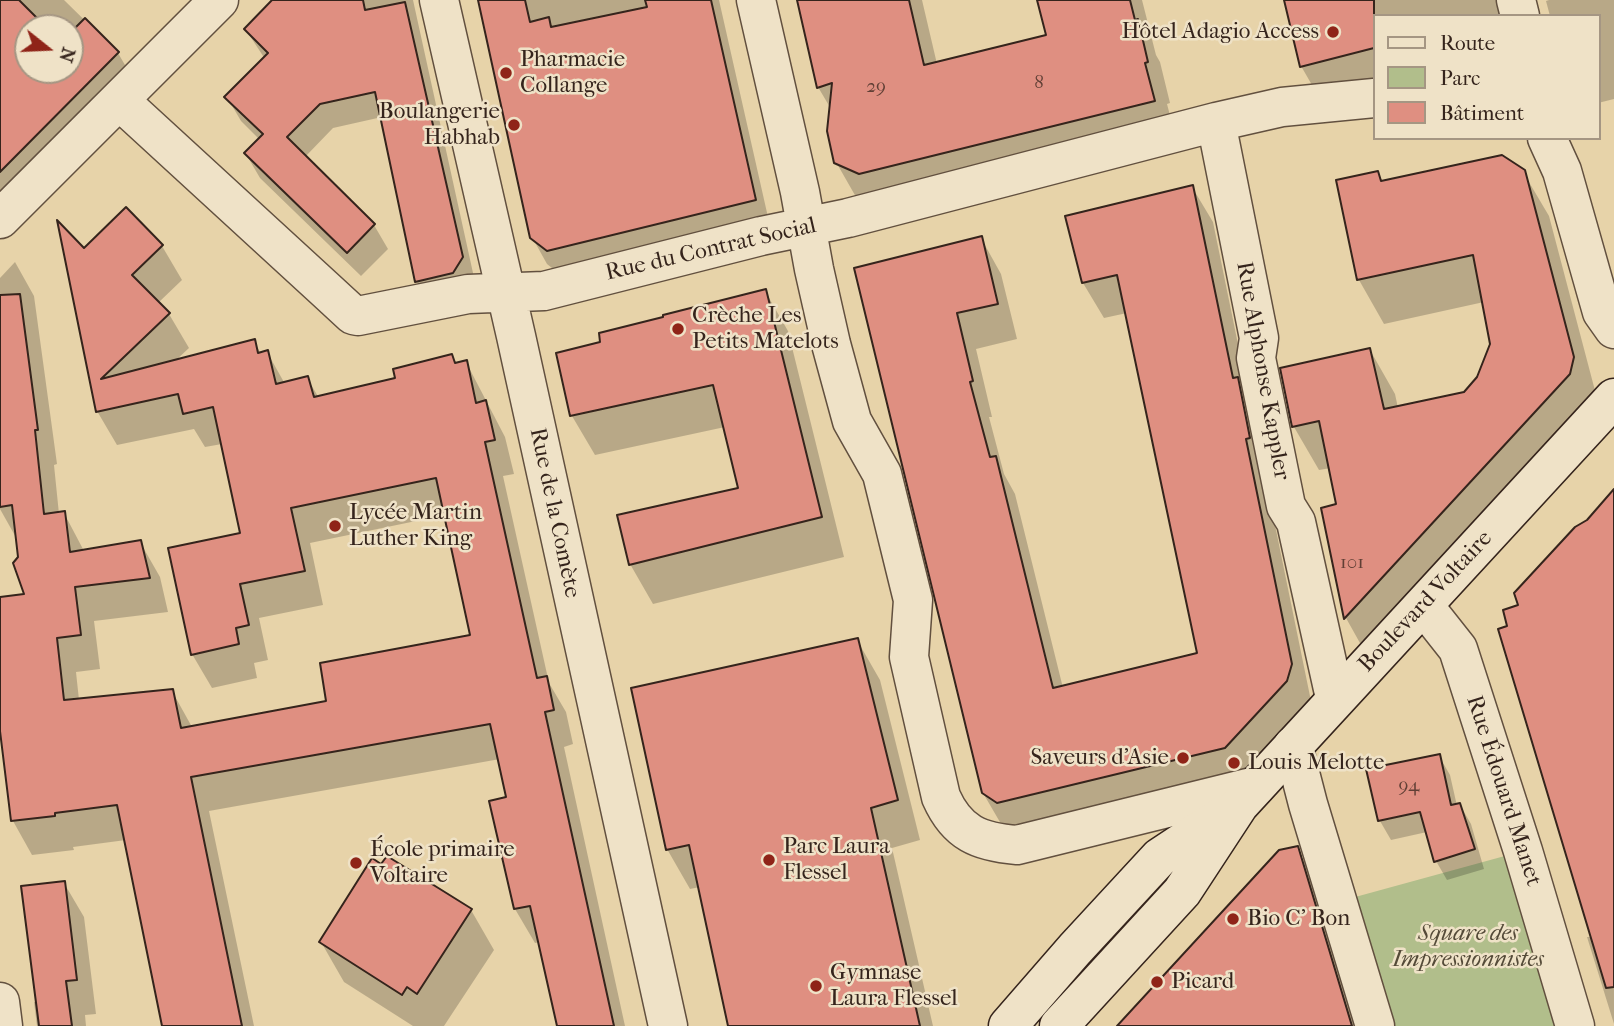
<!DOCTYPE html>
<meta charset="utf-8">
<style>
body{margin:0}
#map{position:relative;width:1614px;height:1026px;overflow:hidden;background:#e7d3a9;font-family:"IM FELL French Canon",serif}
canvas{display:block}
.legend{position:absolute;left:1373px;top:14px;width:228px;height:126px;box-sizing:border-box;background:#efe2c7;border:2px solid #a59683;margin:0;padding:9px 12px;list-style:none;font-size:21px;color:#35241c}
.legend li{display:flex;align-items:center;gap:14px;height:35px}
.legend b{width:35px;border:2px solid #a59683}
.north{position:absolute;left:14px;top:14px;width:70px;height:70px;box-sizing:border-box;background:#efe2c7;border:2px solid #a59683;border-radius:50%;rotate:108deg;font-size:19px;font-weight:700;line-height:28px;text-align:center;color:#35241c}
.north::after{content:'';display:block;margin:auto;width:24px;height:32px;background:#8f2418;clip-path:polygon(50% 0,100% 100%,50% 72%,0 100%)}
</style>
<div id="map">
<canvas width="1614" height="1026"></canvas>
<ul class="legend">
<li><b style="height:9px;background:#efe2c7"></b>Route</li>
<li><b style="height:19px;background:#b1be8b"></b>Parc</li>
<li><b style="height:19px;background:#df8f81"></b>Bâtiment</li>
</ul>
<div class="north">N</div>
</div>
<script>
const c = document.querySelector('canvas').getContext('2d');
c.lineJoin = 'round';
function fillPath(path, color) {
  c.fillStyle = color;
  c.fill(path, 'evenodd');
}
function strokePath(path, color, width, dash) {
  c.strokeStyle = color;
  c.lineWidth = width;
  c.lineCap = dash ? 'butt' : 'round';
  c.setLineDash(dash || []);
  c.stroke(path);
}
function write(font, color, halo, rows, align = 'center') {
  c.font = font + ' "IM FELL French Canon",serif';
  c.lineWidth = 5;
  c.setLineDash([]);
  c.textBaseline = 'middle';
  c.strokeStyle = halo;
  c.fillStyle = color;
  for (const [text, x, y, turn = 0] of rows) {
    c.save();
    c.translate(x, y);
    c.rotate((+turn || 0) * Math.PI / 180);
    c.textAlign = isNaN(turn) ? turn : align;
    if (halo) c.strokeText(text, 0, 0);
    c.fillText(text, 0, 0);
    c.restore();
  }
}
fillPath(new Path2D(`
 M 1523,851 L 1575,1026 L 1375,1026 L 1337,902 Z`), '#b1be8b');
fillPath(new Path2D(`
 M 0,0 L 64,0 L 118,53 L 132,77 L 0,210 ZM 28,28 L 70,28 L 70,70 L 28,70 Z
 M 275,0 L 413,0 L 475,282 L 431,305 L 417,282 L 382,117 L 333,128 L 305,157 L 374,225 L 388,249 L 361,276 L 260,178 L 246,154 L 260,140 L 241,121 L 227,97 L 265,59 L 246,30 Z
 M 480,0 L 719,0 L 770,226 L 563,277 L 547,264 L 532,237 Z
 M 799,0 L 922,0 L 937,64 L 1048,36 L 1039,0 L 1142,0 L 1156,55 L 1160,62 L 1170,103 L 1167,104 L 1177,142 L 860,204 L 836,162 L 831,109 L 818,87 Z
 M 1286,0 L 1497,0 L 1501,16 L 1374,16 L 1374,107 L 1331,118 L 1301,66 Z
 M 1549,0 L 1614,0 L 1614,99 L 1598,103 L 1598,16 L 1550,16 L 1546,1 Z
 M 1523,172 L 1549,216 L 1598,402 L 1370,661 L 1346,618 L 1323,509 L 1338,506 L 1331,468 L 1319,470 L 1294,427 L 1282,369 L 1370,350 L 1395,394 L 1398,408 L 1464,393 L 1479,378 L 1492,344 L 1484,302 L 1384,324 L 1359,280 L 1338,181 L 1377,173 L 1382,182 Z
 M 1192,187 L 1213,222 L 1311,701 L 1247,782 L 1004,829 L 983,793 L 856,269 L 981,238 L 1001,274 L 1017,339 L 976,349 L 992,417 L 989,417 L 1004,474 L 1015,494 L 1063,688 L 1199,654 L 1127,313 L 1104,318 L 1083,283 L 1067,217 Z
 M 162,246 L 182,280 L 158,303 L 169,314 L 189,348 L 174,362 L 254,341 L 261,354 L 267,352 L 285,384 L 307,378 L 319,398 L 397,379 L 452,356 L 457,365 L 466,362 L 505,437 L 514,474 L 503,476 L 549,683 L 566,712 L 573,744 L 564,747 L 625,1026 L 559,1026 L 540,942 L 535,943 L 515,909 L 508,798 L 500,759 L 209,811 L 254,1026 L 164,1026 L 126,840 L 73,847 L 74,850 L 32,855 L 13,821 L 0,716 L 0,599 L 27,595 L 18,541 L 0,509 L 0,278 L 15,262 L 34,296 L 57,464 L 54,465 L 59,514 L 64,513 L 84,551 L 140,542 L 160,577 L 168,612 L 94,621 L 100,669 L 76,672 L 79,700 L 172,691 L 192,727 L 328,702 L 472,637 L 445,515 L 310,543 L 323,605 L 259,618 L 268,660 L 254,663 L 257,678 L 212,688 L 192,654 L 242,534 L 222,444 L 205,447 L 194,429 L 117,445 L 97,411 L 84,251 Z
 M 765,291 L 788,331 L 844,557 L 653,604 L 630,564 L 740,490 L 725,427 L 595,455 L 572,416 L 602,343 Z
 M 1614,491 L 1614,1024 L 1587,937 L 1592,937 L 1510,627 L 1520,606 Z
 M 857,640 L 880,680 L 920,840 L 892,848 L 933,1026 L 730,1026 L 700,887 L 690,889 L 667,849 Z
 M 1439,756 L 1450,775 L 1457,806 L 1460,805 L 1471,824 L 1484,869 L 1447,880 L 1436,861 L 1427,832 L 1391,840 L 1380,821 L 1368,770 Z
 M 1297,849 L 1318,885 L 1361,1026 L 1129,1026 Z
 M 387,859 L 471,910 L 494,950 L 444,1026 L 413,1026 L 344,982 L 321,942 Z
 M 64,883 L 84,917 L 96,1014 L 85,1015 L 86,1026 L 37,1026 L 34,1002 L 38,1002 Z`), '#0003');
const building = new Path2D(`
 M 0,0 L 19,0 L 47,28 L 28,28 L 28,70 L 70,70 L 70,33 L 85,18 L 119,52 L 0,172 Z
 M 272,0 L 363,0 L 365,10 L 405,2 L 463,257 L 453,273 L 415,282 L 375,92 L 320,104 L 287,137 L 375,224 L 347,253 L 244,153 L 263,134 L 224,97 L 268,53 L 244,29 Z
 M 478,0 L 525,0 L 530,22 L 549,17 L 551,27 L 647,7 L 645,0 L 711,0 L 756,200 L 547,251 L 530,238 Z
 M 797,0 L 909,0 L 924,65 L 1046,35 L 1037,0 L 1130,0 L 1135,20 L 1138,19 L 1148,62 L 1145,63 L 1155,101 L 859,174 L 834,163 L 827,131 L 832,83 L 817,88 Z
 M 1284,0 L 1374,0 L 1374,48 L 1300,67 Z
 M 1502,155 L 1525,170 L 1574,357 L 1570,374 L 1344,619 L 1321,508 L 1336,504 L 1319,421 L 1292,427 L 1280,368 L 1370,348 L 1384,409 L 1464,392 L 1477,377 L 1490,344 L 1473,255 L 1357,280 L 1336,180 L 1378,171 L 1381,181 Z
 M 1193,185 L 1233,378 L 1238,377 L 1250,438 L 1246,439 L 1292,664 L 1287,681 L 1225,748 L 997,803 L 982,793 L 854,268 L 982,236 L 998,304 L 957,313 L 973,381 L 970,382 L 990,457 L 996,456 L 1053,688 L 1197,653 L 1117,275 L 1082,283 L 1065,216 Z
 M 126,207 L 163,245 L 132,275 L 170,313 L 101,379 L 255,339 L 258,353 L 268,350 L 276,384 L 308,376 L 314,397 L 395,378 L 393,369 L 452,354 L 455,363 L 467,360 L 476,403 L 486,400 L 495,440 L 485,442 L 537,678 L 547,676 L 554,710 L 545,712 L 614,1026 L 557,1026 L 530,906 L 514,909 L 489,801 L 506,797 L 490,724 L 191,777 L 242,1026 L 162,1026 L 117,805 L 55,813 L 55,816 L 11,821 L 0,731 L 0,597 L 24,594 L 13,563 L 18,557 L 12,505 L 0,507 L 0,295 L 20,294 L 38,430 L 35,430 L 44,514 L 65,511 L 70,552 L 141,540 L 150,578 L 75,587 L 81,635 L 57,638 L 64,700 L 173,689 L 181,728 L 326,701 L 320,663 L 470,635 L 436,478 L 291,508 L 305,571 L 240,584 L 249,625 L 236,628 L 239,644 L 191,655 L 168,548 L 240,533 L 213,407 L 183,414 L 178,394 L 96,412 L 57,220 L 84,248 Z
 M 766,289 L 822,517 L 629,565 L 617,515 L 738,488 L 713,385 L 570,416 L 556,353 L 600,342 L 599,333 L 663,317 L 663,315 Z
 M 1614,489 L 1614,987 L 1606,988 L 1498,629 L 1507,626 L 1503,610 L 1518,605 L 1514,593 L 1575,527 L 1587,520 Z
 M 858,638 L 898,800 L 871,808 L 920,1026 L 728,1026 L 689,845 L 666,850 L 631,688 Z
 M 1440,754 L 1451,805 L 1460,803 L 1475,849 L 1434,862 L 1420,812 L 1378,821 L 1366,769 Z
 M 1298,846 L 1352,1026 L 1117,1026 L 1279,850 Z
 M 387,856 L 472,909 L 417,994 L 407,987 L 402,995 L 319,942 L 372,858 L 381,864 Z
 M 65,881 L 77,980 L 66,981 L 72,1026 L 39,1026 L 21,886 Z`);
fillPath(building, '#df8f81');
strokePath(building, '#35241c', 2);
const street = new Path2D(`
 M 439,0 L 516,336 L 668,1026
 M 756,0 L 800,192 L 814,269 L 831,344 L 852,421 L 882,474 L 913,600 L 909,657 L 941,797 C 957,833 979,842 1017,845 L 1256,786
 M 1516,0 L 1520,16
 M 120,101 L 327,291 L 353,315 L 358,316 L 468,294 L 544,291 L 761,236 L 848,218 L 1216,122 L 1282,107 L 1374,98
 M 1216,122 L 1259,338 L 1256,358 L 1286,506 L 1296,522 L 1335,698
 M 1547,138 L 1562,171 L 1602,312 L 1614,329
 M 0,219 L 219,0
 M 1424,606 L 1458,649 L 1523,851 L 1575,1026
 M 1293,746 L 1308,804 L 1375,1026
 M 0,1002 L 3,1026`);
const secondary = new Path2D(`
 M 1008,1026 L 1075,949 L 1160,857 L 1225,814
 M 1059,1026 L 1182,892 L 1239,805 L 1614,398`);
strokePath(street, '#62503f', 41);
strokePath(secondary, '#35241c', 41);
strokePath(street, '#efe2c7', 38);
strokePath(secondary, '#efe2c7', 38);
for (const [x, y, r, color] of [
 [1333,32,7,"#8f2418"],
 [506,73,7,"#8f2418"],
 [514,125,7,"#8f2418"],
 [678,329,7,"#8f2418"],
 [335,526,7,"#8f2418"],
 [1183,758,7,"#8f2418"],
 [1234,763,7,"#8f2418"],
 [769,860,7,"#8f2418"],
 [356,863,7,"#8f2418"],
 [1233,919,7,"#8f2418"],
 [1157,982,7,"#8f2418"],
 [816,986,7,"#8f2418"]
]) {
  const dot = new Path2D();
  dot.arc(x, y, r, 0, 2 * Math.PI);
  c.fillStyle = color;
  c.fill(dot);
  strokePath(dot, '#efe2c7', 2.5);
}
write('19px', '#603f35', null, [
 ["8",1039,83],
 ["29",876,87],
 ["101",1352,563],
 ["94",1409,786]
]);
write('23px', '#35241c', '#efe2c7', [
 ["Hôtel Adagio Access",1319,32,"right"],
 ["Pharmacie",520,60],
 ["Collange",520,86],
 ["Boulangerie",500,112,"right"],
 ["Habhab",500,138,"right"],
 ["Crèche Les",692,316],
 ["Petits Matelots",692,342],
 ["Lycée Martin",349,513],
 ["Luther King",349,539],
 ["Saveurs d'Asie",1169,758,"right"],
 ["Louis Melotte",1248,763],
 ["Parc Laura",783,847],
 ["Flessel",783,873],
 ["École primaire",370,850],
 ["Voltaire",370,876],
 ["Bio C' Bon",1247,919],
 ["Gymnase",830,973],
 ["Laura Flessel",830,999],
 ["Picard",1171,982]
], 'left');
write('23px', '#35241c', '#efe2c7', [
 ["Rue du Contrat Social",711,250,-13],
 ["Rue Alphonse Kappler",1262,371,80],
 ["Rue de la Comète",554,513,78],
 ["Boulevard Voltaire",1426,602,-47],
 ["Rue Édouard Manet",1503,791,72]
]);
write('italic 23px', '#544a38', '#efe2c7', [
 ["Square des",1468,934],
 ["Impressionnistes",1468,960]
]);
</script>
